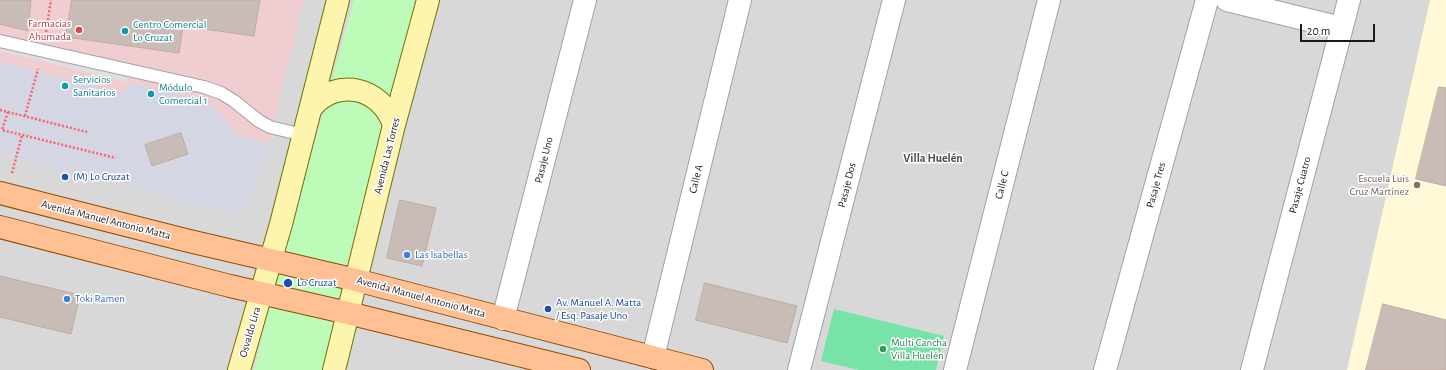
<!DOCTYPE html>
<meta charset="utf-8">
<style>
body{margin:0}
#map{position:relative;width:1446px;height:370px;overflow:hidden;background:#eee7e0;font-family:"Alegreya Sans",sans-serif}
canvas{display:block}
.scale{position:absolute;left:1300px;top:24px;width:75px;height:18px;box-sizing:border-box;border:2px solid #1b1b1b;border-top:0;padding-left:5px;font-size:12px;line-height:14px;white-space:nowrap;color:#1b1b1b;-webkit-text-stroke:3px #fff;paint-order:stroke}
</style>
<div id="map">
<canvas width="1446" height="370"></canvas>
<div class="scale">20 m</div>
</div>
<script>
const c = document.querySelector('canvas').getContext('2d');
c.lineJoin = 'round';
function fillPath(path, color) {
  c.fillStyle = color;
  c.fill(path, 'evenodd');
}
function strokePath(path, color, width, dash) {
  c.strokeStyle = color;
  c.lineWidth = width;
  c.lineCap = dash ? 'butt' : 'round';
  c.setLineDash(dash || []);
  c.stroke(path);
}
function write(font, color, halo, rows, align = 'center') {
  c.font = font + ' "Alegreya Sans",sans-serif';
  c.lineWidth = 3;
  c.setLineDash([]);
  c.textBaseline = 'middle';
  c.strokeStyle = halo;
  c.fillStyle = color;
  for (const [text, x, y, turn = 0] of rows) {
    c.save();
    c.translate(x, y);
    c.rotate((+turn || 0) * Math.PI / 180);
    c.textAlign = isNaN(turn) ? turn : align;
    if (halo) c.strokeText(text, 0, 0);
    c.fillText(text, 0, 0);
    c.restore();
  }
}
fillPath(new Path2D(`
 M 0,0 L 1446,0 L 1446,370 L 0,370 Z`), '#d9d8d8');
fillPath(new Path2D(`
 M 0,0 L 304,0 L 268,143 L 238,135 L 121,93 L 0,62 Z`), '#f0cdd1');
fillPath(new Path2D(`
 M 1430,0 L 1446,0 L 1446,370 L 1347,370 Z`), '#fff9d7');
fillPath(new Path2D(`
 M 354,0 L 415,0 L 325,370 L 254,370 L 272,296 Z`), '#bdfcb8');
fillPath(new Path2D(`
 M 834,309 L 944,336 L 936,370 L 859,370 L 821,361 Z`), '#78e3a9');
fillPath(new Path2D(`
 M 0,43 L 129,74 L 127,82 L 0,51 Z`), '#dfdfdf');
fillPath(new Path2D(`
 M 0,62 L 121,93 L 131,83 L 206,101 L 220,114 L 238,135 L 268,143 L 253,201 L 239,216 L 0,153 Z`), '#d4d6e3');
const building = new Path2D(`
 M 0,0 L 31,0 L 28,31 L 0,24 Z
 M 72,0 L 260,0 L 254,36 L 183,26 L 179,53 L 66,37 Z
 M 1439,87 L 1446,88 L 1446,186 L 1416,179 Z
 M 181,133 L 188,154 L 152,166 L 145,145 Z
 M 400,200 L 436,208 L 422,266 L 387,258 Z
 M 0,276 L 80,295 L 71,334 L 0,317 Z
 M 705,283 L 797,306 L 787,343 L 696,320 Z
 M 1383,304 L 1446,320 L 1446,370 L 1366,370 Z`);
fillPath(building, '#c9bcb6');
strokePath(building, '#c0aaa1', 1);
const lane = new Path2D(`
 M 0,41 L 204,87 L 221,93 L 234,101 L 259,121 L 270,127 L 303,135`);
const street = new Path2D(`
 M 1227,0 L 1341,28
 M 503,319 L 585,0
 M 653,357 L 740,0
 M 799,370 L 894,0
 M 955,370 L 1049,0
 M 1105,370 L 1207,0
 M 1252,370 L 1349,0`);
const secondary = new Path2D(`
 M 311,108 C 337,76 382,88 394,125
 M 239,370 L 281,224 L 338,0
 M 334,370 L 394,125 L 428,0`);
const primary = new Path2D(`
 M 0,193 L 185,240 L 356,280 L 702,370
 M 0,227 L 230,286 L 348,313 L 579,370`);
strokePath(lane, '#a2a2a2', 14);
strokePath(street, '#a2a2a2', 24);
strokePath(secondary, '#746f00', 24);
strokePath(primary, '#924c00', 24);
strokePath(new Path2D(`
 M 46,32 L 51,0
 M 0,110 L 87,132
 M 8,112 L 2,130 L 116,158
 M 25,116 L 38,69
 M 12,173 L 22,135`), '#ff5f67', 2.5, [2, 2]);
strokePath(lane, '#fff', 12);
strokePath(street, '#fff', 22);
strokePath(secondary, '#fdf5ae', 22);
strokePath(primary, '#ffc093', 22);
for (const [x, y, r, color] of [
 [79,30,4,"#e0444e"],
 [125,31,4,"#0f9aa8"],
 [65,86,4,"#0f9aa8"],
 [151,94,4,"#0f9aa8"],
 [65,177,4,"#1a4fb4"],
 [1417,185,4,"#8d6e63"],
 [407,255,4,"#3f7fe0"],
 [288,283,5,"#1a4fb4"],
 [67,299,4,"#3f7fe0"],
 [548,309,4,"#1a4fb4"],
 [883,349,4,"#2e9e5b"]
]) {
  const dot = new Path2D();
  dot.arc(x, y, r, 0, 2 * Math.PI);
  c.fillStyle = color;
  c.fill(dot);
  strokePath(dot, '#fff', 1.5);
}
write('11px', '#be3a42', '#fff', [
 ["Farmacias",71,24],
 ["Ahumada",71,37]
], 'right');
write('11px', '#0d838f', '#fff', [
 ["Centro Comercial",133,25],
 ["Lo Cruzat",133,38],
 ["Servicios",73,80],
 ["Sanitarios",73,93],
 ["Módulo",159,88],
 ["Comercial 1",159,101]
], 'left');
write('11px', '#1b1b1b', '#fff', [
 ["Avenida Las Torres",387,156,-76],
 ["Pasaje Uno",544,160,-76],
 ["Calle A",696,179,-76],
 ["Pasaje Dos",847,185,-76],
 ["Calle C",1002,185,-76],
 ["Pasaje Tres",1156,185,-75],
 ["Pasaje Cuatro",1300,185,-75],
 ["Avenida Manuel Antonio Matta",106,220,14],
 ["Avenida Manuel Antonio Matta",421,297,15],
 ["Osvaldo Lira",250,332,-74]
]);
write('11px', '#164399', '#fff', [
 ["(M) Lo Cruzat",73,177],
 ["Lo Cruzat",297,283],
 ["Av. Manuel A. Matta",556,303],
 ["/ Esq. Pasaje Uno",556,316]
], 'left');
write('11px', '#785e54', '#fff', [
 ["Escuela Luis",1409,179],
 ["Cruz Martínez",1409,192]
], 'right');
write('11px', '#366cbe', '#fff', [
 ["Las Isabellas",415,255],
 ["Toki Ramen",75,299]
], 'left');
write('11px', '#27864d', '#fff', [
 ["Multi Cancha",891,343],
 ["Villa Huelén",891,356]
], 'left');
write('bold 12px', '#4e4e4e', '#fff', [
 ["Villa Huelén",933,158]
]);
</script>
